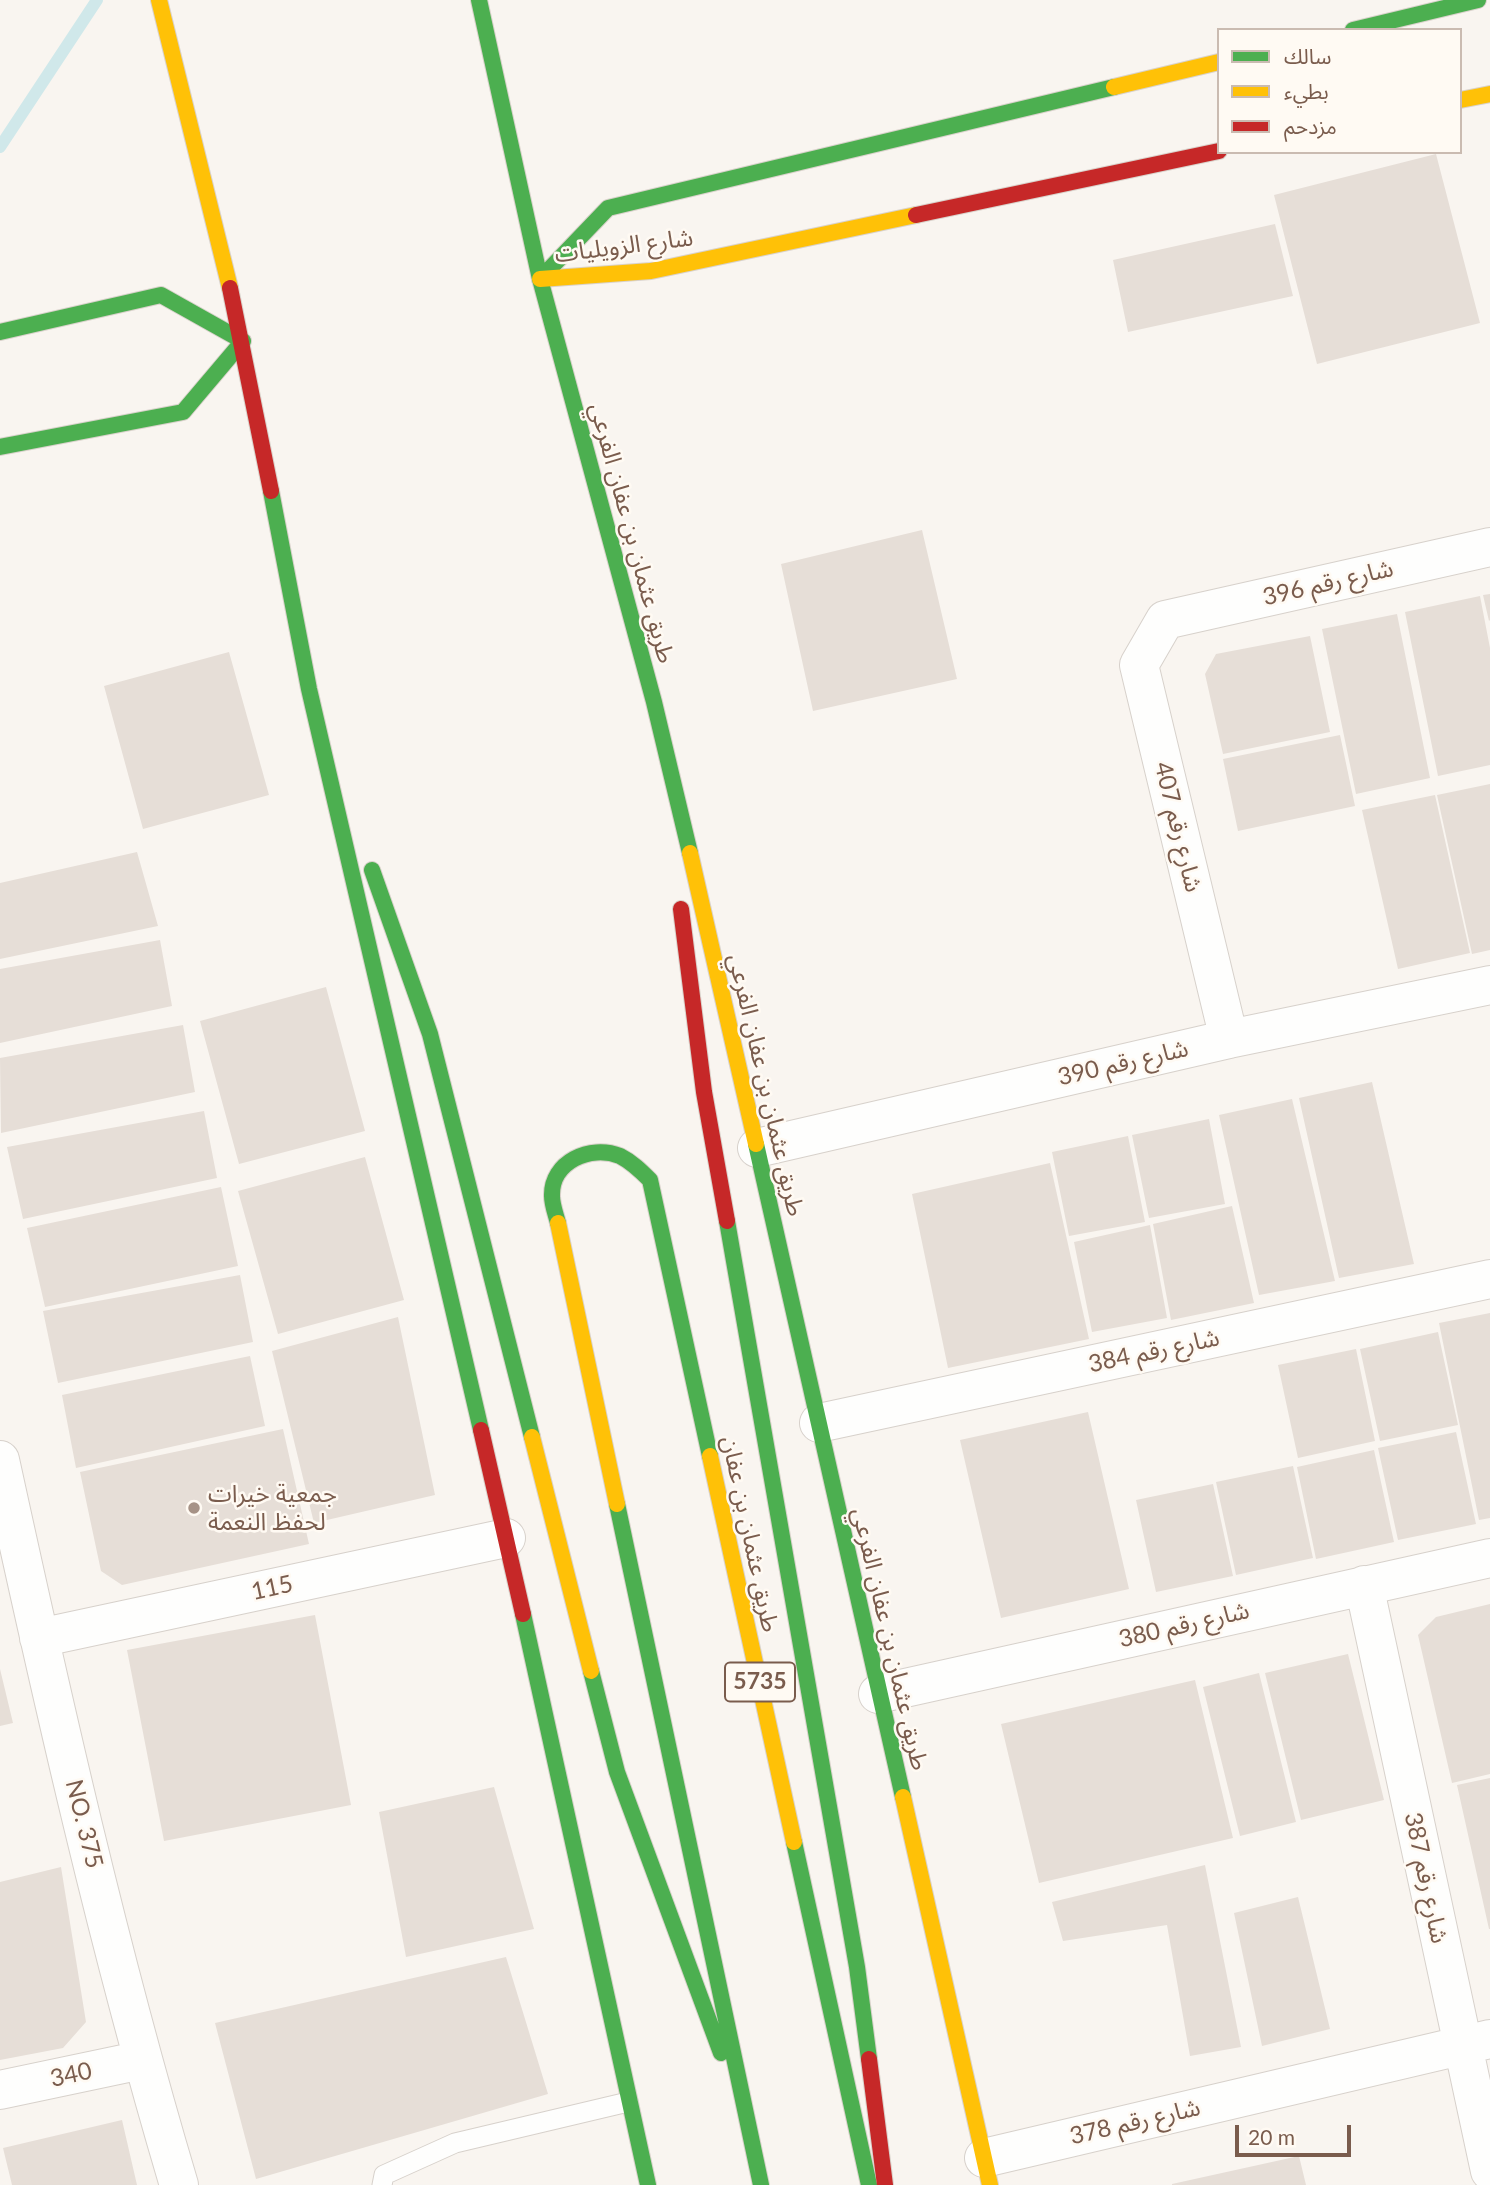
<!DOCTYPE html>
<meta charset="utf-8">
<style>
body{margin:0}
#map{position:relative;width:1490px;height:2185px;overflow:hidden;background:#f9f5f0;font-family:Lato,"Noto Sans Arabic",sans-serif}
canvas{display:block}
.legend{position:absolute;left:1217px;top:28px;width:245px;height:126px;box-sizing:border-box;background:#fffaf3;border:2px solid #cabbb1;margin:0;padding:9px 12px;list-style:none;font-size:21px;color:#7a5c4d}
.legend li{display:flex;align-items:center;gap:14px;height:35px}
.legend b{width:35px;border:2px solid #cabbb1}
.scale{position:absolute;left:1235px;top:2125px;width:116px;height:32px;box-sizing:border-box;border:4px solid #7a5c4d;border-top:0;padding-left:9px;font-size:21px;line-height:24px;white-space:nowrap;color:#7a5c4d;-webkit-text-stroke:5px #fffaf3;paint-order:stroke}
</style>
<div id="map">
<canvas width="1490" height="2185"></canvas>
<ul class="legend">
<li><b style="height:9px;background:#4caf50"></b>سالك</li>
<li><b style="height:9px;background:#ffc107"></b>بطيء</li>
<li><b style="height:9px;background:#c62828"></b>مزدحم</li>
</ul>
<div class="scale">20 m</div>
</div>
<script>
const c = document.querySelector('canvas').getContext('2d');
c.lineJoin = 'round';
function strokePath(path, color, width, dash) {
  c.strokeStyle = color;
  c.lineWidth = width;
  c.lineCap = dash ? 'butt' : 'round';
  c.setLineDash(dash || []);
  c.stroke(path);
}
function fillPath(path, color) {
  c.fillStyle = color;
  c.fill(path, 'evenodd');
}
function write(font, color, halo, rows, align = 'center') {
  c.font = font + ' Lato,"Noto Sans Arabic",sans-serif';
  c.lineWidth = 5;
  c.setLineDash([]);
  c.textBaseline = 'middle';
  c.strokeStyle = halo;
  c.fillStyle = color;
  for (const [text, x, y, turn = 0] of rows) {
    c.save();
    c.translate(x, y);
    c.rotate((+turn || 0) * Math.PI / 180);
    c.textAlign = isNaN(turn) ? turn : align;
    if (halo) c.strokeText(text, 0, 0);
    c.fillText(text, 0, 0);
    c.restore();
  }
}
strokePath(new Path2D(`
 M 0,147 L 97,0`), '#d0e8ea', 12);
fillPath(new Path2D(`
 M 1436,154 L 1480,323 L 1317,364 L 1274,195 Z
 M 1275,224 L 1293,296 L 1128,332 L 1113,260 Z
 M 922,530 L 957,679 L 813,711 L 781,564 Z
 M 1490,594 L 1490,620 L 1489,621 L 1483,595 Z
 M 1480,596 L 1490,648 L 1490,765 L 1438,776 L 1405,612 Z
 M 1397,614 L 1430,778 L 1356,794 L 1322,629 Z
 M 1310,636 L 1330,732 L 1223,754 L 1205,674 L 1216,654 Z
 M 229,652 L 269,795 L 143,829 L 104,686 Z
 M 1340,735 L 1355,806 L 1238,831 L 1223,759 Z
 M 1490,784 L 1490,950 L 1472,954 L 1437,795 Z
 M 1435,795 L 1470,953 L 1398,969 L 1362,810 Z
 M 137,852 L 158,926 L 0,959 L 0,883 Z
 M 160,940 L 172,1006 L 0,1043 L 0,969 Z
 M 326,987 L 365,1131 L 239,1164 L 200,1021 Z
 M 183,1025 L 195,1092 L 1,1133 L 0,1058 Z
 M 1372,1082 L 1414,1264 L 1339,1278 L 1299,1098 Z
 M 1292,1099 L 1335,1281 L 1259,1295 L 1219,1115 Z
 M 204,1111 L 217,1178 L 23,1219 L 7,1147 Z
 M 1209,1119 L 1225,1204 L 1149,1218 L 1132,1135 Z
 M 1128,1136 L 1145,1222 L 1069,1236 L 1052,1152 Z
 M 365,1157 L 404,1300 L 278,1334 L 238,1191 Z
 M 1050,1163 L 1089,1339 L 948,1368 L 912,1194 Z
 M 221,1187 L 238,1266 L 45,1307 L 27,1228 Z
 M 1232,1206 L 1254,1303 L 1171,1320 L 1153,1224 Z
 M 1150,1225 L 1167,1318 L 1092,1332 L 1074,1242 Z
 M 240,1275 L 253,1342 L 58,1383 L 43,1311 Z
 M 1490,1313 L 1490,1518 L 1479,1520 L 1439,1323 Z
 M 398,1317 L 435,1495 L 314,1523 L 272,1351 Z
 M 1438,1332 L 1458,1425 L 1380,1441 L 1360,1349 Z
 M 1356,1349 L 1375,1441 L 1298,1458 L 1278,1365 Z
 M 250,1356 L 265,1426 L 76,1468 L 62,1395 Z
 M 1088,1412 L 1129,1589 L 1001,1618 L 960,1440 Z
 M 283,1429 L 309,1544 L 122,1585 L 101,1571 L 80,1472 Z
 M 1456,1432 L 1476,1524 L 1398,1540 L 1378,1448 Z
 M 1374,1450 L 1394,1542 L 1316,1559 L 1297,1467 Z
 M 1293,1466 L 1313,1558 L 1236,1575 L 1216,1482 Z
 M 1213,1484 L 1233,1576 L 1156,1592 L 1136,1500 Z
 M 1490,1604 L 1490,1774 L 1452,1783 L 1418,1635 L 1436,1617 Z
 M 315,1615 L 351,1805 L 164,1841 L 127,1650 Z
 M 1348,1654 L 1384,1800 L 1301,1820 L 1265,1673 Z
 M 0,1669 L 13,1723 L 0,1726 Z
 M 1259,1673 L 1296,1822 L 1240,1836 L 1203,1687 Z
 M 1195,1680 L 1233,1838 L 1039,1883 L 1001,1724 Z
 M 1490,1778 L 1490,1929 L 1489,1929 L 1457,1785 Z
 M 494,1787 L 534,1929 L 406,1957 L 379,1812 Z
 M 1205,1865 L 1241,2047 L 1190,2056 L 1167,1925 L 1063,1941 L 1052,1902 Z
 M 61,1867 L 86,2022 L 63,2048 L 0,2060 L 0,1882 Z
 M 1298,1897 L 1330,2029 L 1262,2046 L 1234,1913 Z
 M 506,1957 L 548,2094 L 256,2179 L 215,2023 Z
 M 122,2120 L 137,2185 L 12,2185 L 3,2148 Z
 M 1299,2156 L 1306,2185 L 1172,2185 L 1172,2184 Z`), '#e6ded7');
const lane = new Path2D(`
 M 382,2185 L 384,2175 L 455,2143 L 628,2102`);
const street = new Path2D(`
 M 1229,1039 L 1139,665 L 1165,620 L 1490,547
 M 757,1148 L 1229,1039 L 1490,985
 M 819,1423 L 1490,1279
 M 0,1460 C 53,1703 108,1947 179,2185
 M 1364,1585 L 1490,2171
 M 39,1638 L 506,1538
 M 878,1694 L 1490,1558
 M 0,2090 L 142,2060
 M 984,2158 L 1490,2039`);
const fast = new Path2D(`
 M 479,0 L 540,279 L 654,702 L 690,853
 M 1353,30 L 1478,0
 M 540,279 L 608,208 L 1114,87
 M 0,332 L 161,295 L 243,341 L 183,412 L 0,447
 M 271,491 L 309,689 L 481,1430
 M 372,870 L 430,1034 L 532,1437
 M 756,1144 L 903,1797
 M 727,1221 L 857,1967 L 869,2059
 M 558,1223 C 556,1215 552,1205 552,1196 C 551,1162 590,1144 620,1156 C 632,1162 641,1171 650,1180 L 710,1456
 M 617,1504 L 761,2185
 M 523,1614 L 648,2185
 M 591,1671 L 617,1772 L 721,2053
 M 794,1842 L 869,2185`);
const slow = new Path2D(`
 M 159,0 L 230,288
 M 1114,87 L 1219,62
 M 1460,100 L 1490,94
 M 540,279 L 651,271 L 916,215
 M 690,853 L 756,1144
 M 558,1223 L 617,1504
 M 532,1437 L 591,1671
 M 710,1456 L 794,1842
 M 903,1797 L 990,2185`);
const jam = new Path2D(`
 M 916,215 L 1219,151
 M 230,288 L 271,491
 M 681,909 L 704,1092 L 727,1221
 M 481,1430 L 523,1614
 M 869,2059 L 885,2185`);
strokePath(lane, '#d7d1cb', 21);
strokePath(street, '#d7d1cb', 40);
strokePath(fast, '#d9d2cb', 18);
strokePath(slow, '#d9d2cb', 18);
strokePath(jam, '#d9d2cb', 18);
strokePath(lane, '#fefefd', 19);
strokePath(street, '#fefefd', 38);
strokePath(fast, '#4caf50', 16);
strokePath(slow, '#ffc107', 16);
strokePath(jam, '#c62828', 16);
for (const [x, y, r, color] of [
 [194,1508,7,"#a69286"]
]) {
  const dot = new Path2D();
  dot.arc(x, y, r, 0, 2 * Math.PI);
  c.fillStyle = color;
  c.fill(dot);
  strokePath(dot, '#fffaf3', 2.5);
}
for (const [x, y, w] of [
 [760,1682,70]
]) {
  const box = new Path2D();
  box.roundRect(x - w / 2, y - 19.5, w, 39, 5);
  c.fillStyle = '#fffaf3';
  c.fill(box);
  strokePath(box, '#7a5c4d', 2);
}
write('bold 23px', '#7a5c4d', null, [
 ["5735",760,1682]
]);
write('24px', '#7a5c4d', '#fffaf3', [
 ["شارع الزويليات",624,246,-7],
 ["طريق عثمان بن عفان الفرعي",632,533,75],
 ["شارع رقم 396",1328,583,-13],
 ["شارع رقم 407",1178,827,76],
 ["شارع رقم 390",1123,1063,-13],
 ["طريق عثمان بن عفان الفرعي",766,1085,77],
 ["شارع رقم 384",1154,1351,-12],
 ["طريق عثمان بن عفان",750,1534,78],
 ["115",272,1588,-12],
 ["شارع رقم 380",1184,1625,-13],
 ["طريق عثمان بن عفان الفرعي",890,1639,77],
 ["NO. 375",84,1824,76],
 ["شارع رقم 387",1426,1878,78],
 ["340",71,2075,-12],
 ["شارع رقم 378",1135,2122,-13]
]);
write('24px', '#7a5c4d', '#fffaf3', [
 ["جمعية خيرات",208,1494],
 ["لحفظ النعمة",208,1522]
], 'left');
</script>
